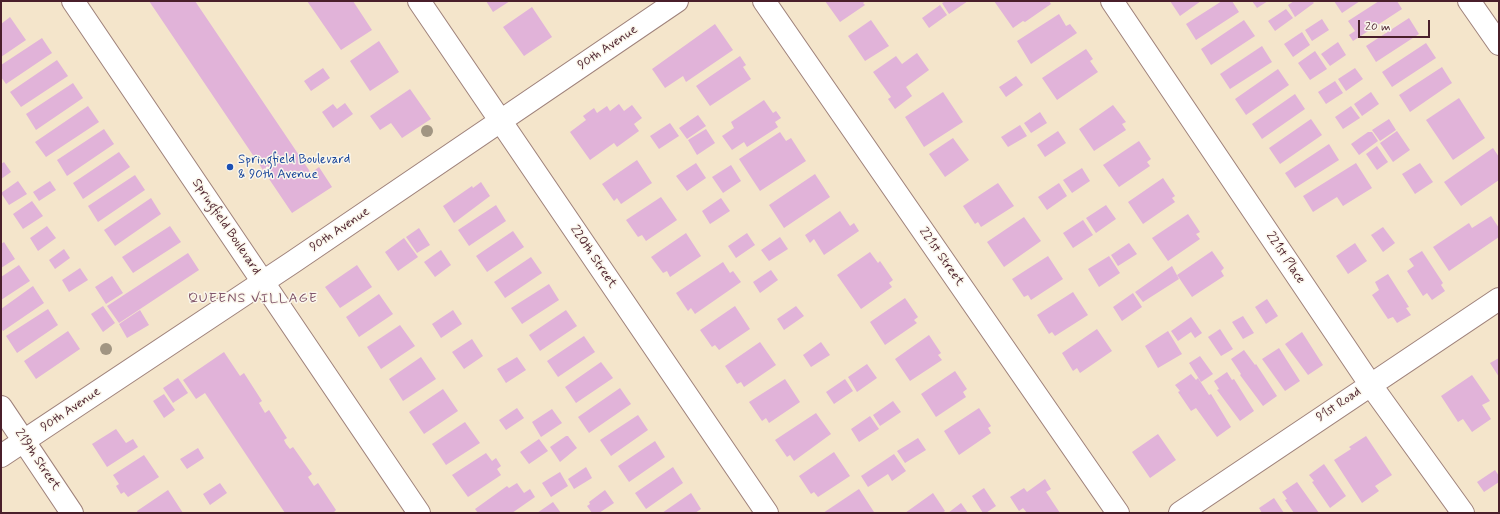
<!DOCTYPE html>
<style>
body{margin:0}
#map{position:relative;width:1500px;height:514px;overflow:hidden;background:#f4e5cb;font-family:Mynerve,sans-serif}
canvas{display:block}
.frame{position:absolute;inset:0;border:2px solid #4a1f2b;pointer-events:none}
.scale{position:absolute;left:1358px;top:20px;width:72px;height:18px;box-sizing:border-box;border:2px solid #4a1f2b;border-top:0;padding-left:5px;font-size:12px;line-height:14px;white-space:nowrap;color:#4a1f2b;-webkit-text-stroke:3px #fbf7ec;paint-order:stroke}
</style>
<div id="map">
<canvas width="1500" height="514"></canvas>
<div class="frame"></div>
<div class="scale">20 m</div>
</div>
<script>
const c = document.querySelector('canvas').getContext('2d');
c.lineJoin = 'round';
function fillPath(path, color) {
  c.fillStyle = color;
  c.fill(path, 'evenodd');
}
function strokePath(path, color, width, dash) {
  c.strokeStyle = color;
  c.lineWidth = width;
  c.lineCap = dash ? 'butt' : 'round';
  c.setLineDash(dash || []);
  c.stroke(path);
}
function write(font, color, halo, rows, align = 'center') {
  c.font = font + ' Mynerve,sans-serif';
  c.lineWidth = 3;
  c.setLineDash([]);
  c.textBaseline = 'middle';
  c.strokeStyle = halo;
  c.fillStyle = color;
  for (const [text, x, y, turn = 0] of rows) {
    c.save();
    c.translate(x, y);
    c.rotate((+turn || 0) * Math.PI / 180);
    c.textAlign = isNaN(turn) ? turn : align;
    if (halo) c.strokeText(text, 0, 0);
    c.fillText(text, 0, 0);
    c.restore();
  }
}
fillPath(new Path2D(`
 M 149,1 L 195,1 L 311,173 L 319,167 L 332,187 L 292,213 Z
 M 307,1 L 353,1 L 372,30 L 341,50 Z
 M 486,1 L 510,1 L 493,12 Z
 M 825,1 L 866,1 L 863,3 L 865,5 L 840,22 Z
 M 946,1 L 968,1 L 949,14 L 942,3 Z
 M 994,1 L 1049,1 L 1051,4 L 1025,22 L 1023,21 L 1013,28 Z
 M 1170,1 L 1201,1 L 1180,16 Z
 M 1222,1 L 1232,1 L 1239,12 L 1196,40 L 1186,24 Z
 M 1252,1 L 1268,1 L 1257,8 Z
 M 1294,1 L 1312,1 L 1314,3 L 1295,17 L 1288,5 Z
 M 1334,1 L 1360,1 L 1342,13 Z
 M 1379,1 L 1397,1 L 1402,9 L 1353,41 L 1349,35 L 1355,31 L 1348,21 Z
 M 940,5 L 947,15 L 929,28 L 922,18 Z
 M 532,7 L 552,37 L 524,56 L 503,27 Z
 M 1286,9 L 1293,18 L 1275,31 L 1268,21 Z
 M 1059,14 L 1066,26 L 1070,24 L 1077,33 L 1031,64 L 1017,41 Z
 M 10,17 L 26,40 L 1,57 L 1,24 Z
 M 1409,18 L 1419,34 L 1376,62 L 1366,46 Z
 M 1322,19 L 1329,30 L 1312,41 L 1305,30 Z
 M 871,20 L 889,46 L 865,61 L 848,36 Z
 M 1244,20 L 1255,36 L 1211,65 L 1201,49 Z
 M 715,24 L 733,50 L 686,82 L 683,76 L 665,88 L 652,69 Z
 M 1302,32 L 1310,45 L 1293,57 L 1284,44 Z
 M 42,38 L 52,53 L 6,84 L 1,77 L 1,65 Z
 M 379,41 L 399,72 L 370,91 L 350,61 Z
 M 1338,42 L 1346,55 L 1330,66 L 1321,54 Z
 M 1426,43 L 1436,58 L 1392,87 L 1382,72 Z
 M 1262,46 L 1272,62 L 1230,89 L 1220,74 Z
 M 1086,49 L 1093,59 L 1090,61 L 1098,72 L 1057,100 L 1042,78 Z
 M 1315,51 L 1327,69 L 1310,80 L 1298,63 Z
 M 917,53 L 929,70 L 906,87 L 912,96 L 895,109 L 888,99 L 891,97 L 873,72 L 896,56 L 902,64 Z
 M 740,56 L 746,65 L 743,67 L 751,79 L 710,106 L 696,86 Z
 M 57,60 L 68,76 L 21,107 L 10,92 Z
 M 1442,67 L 1452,83 L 1410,112 L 1399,95 Z
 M 323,68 L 330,78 L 311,91 L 304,81 Z
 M 1355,68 L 1363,79 L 1346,91 L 1338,79 Z
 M 1278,69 L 1289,85 L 1246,115 L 1235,99 Z
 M 1016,76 L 1023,85 L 1006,97 L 999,87 Z
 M 1335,81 L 1343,93 L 1326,104 L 1318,92 Z
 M 73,83 L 83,98 L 36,130 L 26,114 Z
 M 410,89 L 431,119 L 402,138 L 391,123 L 380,130 L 370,116 Z
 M 943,92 L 963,122 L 924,147 L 905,117 Z
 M 1371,92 L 1379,104 L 1362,116 L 1354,104 Z
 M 1295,94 L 1305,109 L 1262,139 L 1252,124 Z
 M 1459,98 L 1485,138 L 1453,160 L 1426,120 Z
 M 764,100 L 773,113 L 776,111 L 781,118 L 775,122 L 778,127 L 747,147 L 744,142 L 732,150 L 722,136 L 734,128 L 731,122 Z
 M 345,103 L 353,114 L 333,128 L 322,112 L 333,104 L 337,109 Z
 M 619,104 L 624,111 L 632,105 L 642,118 L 634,124 L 639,131 L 617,147 L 614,143 L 590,160 L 570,132 L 586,120 L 583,116 L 594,108 L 597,113 L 607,106 L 610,111 Z
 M 1113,105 L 1126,122 L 1122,124 L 1126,130 L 1094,151 L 1079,129 Z
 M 88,106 L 99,122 L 46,157 L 35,142 Z
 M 1351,106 L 1360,118 L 1343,129 L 1335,117 Z
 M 1040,112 L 1047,123 L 1031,133 L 1024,123 Z
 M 698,115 L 706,126 L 687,139 L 679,128 Z
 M 1311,119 L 1322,135 L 1280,164 L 1269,148 Z
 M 1389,119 L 1396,130 L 1380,141 L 1372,130 Z
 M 670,123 L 679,136 L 659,149 L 650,136 Z
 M 1020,125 L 1027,136 L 1008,147 L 1001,137 Z
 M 104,129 L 114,144 L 67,176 L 57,160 Z
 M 706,129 L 715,143 L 697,155 L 688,140 Z
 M 1058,131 L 1066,143 L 1045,157 L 1037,145 Z
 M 1397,131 L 1410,150 L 1393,162 L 1380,143 Z
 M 780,132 L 786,141 L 791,138 L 806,161 L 760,191 L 739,159 Z
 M 1368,132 L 1372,132 L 1378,141 L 1359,155 L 1351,144 Z
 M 953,138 L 969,160 L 945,177 L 929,154 Z
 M 1139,141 L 1151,159 L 1147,162 L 1150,166 L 1119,187 L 1103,165 Z
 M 1329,144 L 1339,160 L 1295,188 L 1285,173 Z
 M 1377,146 L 1388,162 L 1377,170 L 1366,154 Z
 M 1493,148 L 1499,157 L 1499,180 L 1461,206 L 1444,182 Z
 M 119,152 L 130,167 L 83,199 L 73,183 Z
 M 637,160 L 652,183 L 621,204 L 617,198 L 614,201 L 602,184 Z
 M 4,162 L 11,172 L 1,179 L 1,164 Z
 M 696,163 L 706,178 L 687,191 L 676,176 Z
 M 1356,163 L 1372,188 L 1343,206 L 1337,197 L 1313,212 L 1303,196 Z
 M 1420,163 L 1433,182 L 1415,194 L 1402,174 Z
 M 731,165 L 741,181 L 723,193 L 712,177 Z
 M 1082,168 L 1090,181 L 1072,193 L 1063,180 Z
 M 815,174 L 830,197 L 784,228 L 769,205 Z
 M 135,175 L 145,190 L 98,222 L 88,206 Z
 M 1163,178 L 1175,196 L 1172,198 L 1175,202 L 1143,224 L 1128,202 Z
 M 18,181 L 27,194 L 9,205 L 1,193 Z
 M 50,181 L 56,190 L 39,201 L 33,192 Z
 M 481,182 L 490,196 L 454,223 L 443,206 L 472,186 L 473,188 Z
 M 998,183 L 1014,206 L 981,227 L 978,222 L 975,224 L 963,206 Z
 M 1059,183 L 1067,196 L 1047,210 L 1038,197 Z
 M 661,197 L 677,220 L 646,241 L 642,235 L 638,237 L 626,220 Z
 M 151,198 L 161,214 L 115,246 L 104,230 Z
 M 721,198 L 730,211 L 710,224 L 702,211 Z
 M 32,201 L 43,216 L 23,229 L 13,214 Z
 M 496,205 L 506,221 L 469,246 L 458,230 Z
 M 1106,205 L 1116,219 L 1096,233 L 1086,218 Z
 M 840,211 L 850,226 L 854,223 L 859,231 L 824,255 L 814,239 L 810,243 L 805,235 Z
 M 1188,214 L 1200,232 L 1196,234 L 1200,239 L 1168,261 L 1152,238 Z
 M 1491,216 L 1499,228 L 1499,237 L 1449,271 L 1433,247 L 1469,223 L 1472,228 Z
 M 1024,217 L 1041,241 L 1004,267 L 987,242 Z
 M 1083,220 L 1093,235 L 1073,248 L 1063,233 Z
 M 47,226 L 56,238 L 38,251 L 30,238 Z
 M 170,226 L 181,242 L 133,273 L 122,257 Z
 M 1383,227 L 1395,243 L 1383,252 L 1371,235 Z
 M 419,228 L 430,245 L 417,253 L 406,237 Z
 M 513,231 L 524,247 L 487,272 L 476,256 Z
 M 686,233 L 701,256 L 670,277 L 667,271 L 663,273 L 651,257 Z
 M 747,233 L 755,245 L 736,258 L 728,246 Z
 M 780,237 L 788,249 L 769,261 L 761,250 Z
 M 404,238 L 418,257 L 398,271 L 385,252 Z
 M 4,242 L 15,259 L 1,268 L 1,244 Z
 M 1129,243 L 1137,254 L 1118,266 L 1111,255 Z
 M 1355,243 L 1367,261 L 1348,274 L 1336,256 Z
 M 64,249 L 70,258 L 55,269 L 49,260 Z
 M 441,250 L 451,265 L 435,277 L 424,262 Z
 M 1212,251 L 1224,268 L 1221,271 L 1224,276 L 1192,297 L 1177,275 Z
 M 1422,251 L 1443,283 L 1441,285 L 1445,291 L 1432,300 L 1427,293 L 1423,296 L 1407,271 L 1414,266 L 1409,259 Z
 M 870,252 L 878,263 L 880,261 L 893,280 L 889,283 L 892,287 L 861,309 L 837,275 Z
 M 188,253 L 199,270 L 119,323 L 107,306 Z
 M 1048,256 L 1063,279 L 1031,300 L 1028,295 L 1024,297 L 1012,279 Z
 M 1109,256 L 1120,273 L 1099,287 L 1088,269 Z
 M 531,257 L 542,273 L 505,298 L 494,282 Z
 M 723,262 L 730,273 L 733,271 L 741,282 L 695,314 L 691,308 L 688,311 L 676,293 Z
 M 19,265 L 30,281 L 1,300 L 1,277 Z
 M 357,265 L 372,287 L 340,308 L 325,287 Z
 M 1172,266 L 1179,279 L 1143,302 L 1135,292 Z
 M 80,268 L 88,280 L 69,292 L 62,280 Z
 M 771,270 L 778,280 L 760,293 L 753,282 Z
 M 1388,274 L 1409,307 L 1406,308 L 1411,315 L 1397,323 L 1393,317 L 1388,319 L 1372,295 L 1379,290 L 1375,282 Z
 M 112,276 L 123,293 L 106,304 L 95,287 Z
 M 549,284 L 559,300 L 522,324 L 511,308 Z
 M 33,286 L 44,303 L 3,331 L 1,328 L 1,309 Z
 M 1073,292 L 1088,315 L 1055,336 L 1052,332 L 1049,334 L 1037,315 Z
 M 1133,293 L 1142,307 L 1122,321 L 1113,307 Z
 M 379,294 L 393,314 L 359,337 L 346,317 Z
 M 905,298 L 918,317 L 914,320 L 917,323 L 885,345 L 870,322 Z
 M 1267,299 L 1278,316 L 1266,324 L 1255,307 Z
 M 103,306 L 115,323 L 103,332 L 91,314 Z
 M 735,306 L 750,329 L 719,350 L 715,345 L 712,347 L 700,330 Z
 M 796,306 L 804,316 L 784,330 L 777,319 Z
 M 48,309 L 58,325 L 17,353 L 6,336 Z
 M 140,310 L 149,325 L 127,338 L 119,324 Z
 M 453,310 L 462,324 L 441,338 L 432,324 Z
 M 566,310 L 577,326 L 540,351 L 529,335 Z
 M 1243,316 L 1254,333 L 1243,339 L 1232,322 Z
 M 1191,317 L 1202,333 L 1195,338 L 1191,332 L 1178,341 L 1171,331 Z
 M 400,325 L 415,346 L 381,369 L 367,347 Z
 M 1097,329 L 1112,351 L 1080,373 L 1077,368 L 1073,371 L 1062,353 Z
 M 1220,329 L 1233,349 L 1221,356 L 1208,337 Z
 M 68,331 L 80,349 L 36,379 L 24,361 Z
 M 1168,331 L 1182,354 L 1158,368 L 1145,346 Z
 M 1302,332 L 1323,365 L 1308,375 L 1285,344 Z
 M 929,335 L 941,353 L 938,355 L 942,360 L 910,381 L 895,359 Z
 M 584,336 L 595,352 L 558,377 L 547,361 Z
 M 472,339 L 483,356 L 464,369 L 452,352 Z
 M 760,342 L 776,365 L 744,387 L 741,382 L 737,384 L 725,366 Z
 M 821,342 L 830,355 L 811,367 L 803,355 Z
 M 1279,348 L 1300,381 L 1285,391 L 1262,359 Z
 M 1244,350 L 1255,365 L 1256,364 L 1277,396 L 1263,406 L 1240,375 L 1241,374 L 1231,359 Z
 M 224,352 L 240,376 L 244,373 L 262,401 L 259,403 L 265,413 L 269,410 L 287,438 L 284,440 L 286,444 L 290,449 L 293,447 L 312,474 L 308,477 L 314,486 L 318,483 L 336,510 L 333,513 L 285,513 L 205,393 L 196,399 L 183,380 Z
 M 1200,356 L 1213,374 L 1201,382 L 1189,363 Z
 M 421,357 L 436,379 L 403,401 L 389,379 Z
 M 517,357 L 526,370 L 506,383 L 497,369 Z
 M 1499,358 L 1499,377 L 1490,363 Z
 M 601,362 L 613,378 L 576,403 L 565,387 Z
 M 867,364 L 877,378 L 857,392 L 848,377 Z
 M 955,371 L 967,389 L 963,392 L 966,397 L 936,417 L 921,394 Z
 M 1227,372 L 1232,380 L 1234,379 L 1254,411 L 1240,421 L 1217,390 L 1219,389 L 1214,381 Z
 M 1191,374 L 1196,380 L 1198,378 L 1209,395 L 1211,394 L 1231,427 L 1217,437 L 1196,408 L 1191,411 L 1178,392 L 1180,391 L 1175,385 Z
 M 1472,375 L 1490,401 L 1482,405 L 1491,419 L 1472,432 L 1463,419 L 1458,422 L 1441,396 Z
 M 178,378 L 188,393 L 173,403 L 163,388 Z
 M 785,379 L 800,402 L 769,423 L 766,418 L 762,421 L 749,402 Z
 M 845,379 L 853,391 L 834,404 L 826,392 Z
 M 620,388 L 631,404 L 589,433 L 578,417 Z
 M 443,389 L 458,411 L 424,434 L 409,412 Z
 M 164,394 L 175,410 L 164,418 L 153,401 Z
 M 893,401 L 901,412 L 880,426 L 873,415 Z
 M 517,408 L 524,418 L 506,430 L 499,420 Z
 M 979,408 L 991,426 L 988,428 L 991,433 L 959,455 L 944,431 Z
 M 552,409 L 562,423 L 541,437 L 532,422 Z
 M 816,413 L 831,434 L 794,461 L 790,455 L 787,457 L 775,440 Z
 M 638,415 L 648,430 L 611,456 L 600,440 Z
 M 870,416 L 879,429 L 859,442 L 851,429 Z
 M 465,422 L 480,443 L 446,465 L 432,444 Z
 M 116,429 L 126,443 L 133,439 L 138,447 L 107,467 L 92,444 Z
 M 1158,434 L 1176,460 L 1150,478 L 1132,452 Z
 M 566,436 L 568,436 L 577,448 L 560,462 L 550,447 Z
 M 1366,436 L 1392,475 L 1375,486 L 1379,491 L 1362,503 L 1334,460 L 1351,449 L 1349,447 Z
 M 918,438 L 926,450 L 905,463 L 897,451 Z
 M 539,439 L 548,451 L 529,464 L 520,452 Z
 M 655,441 L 665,457 L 629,482 L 618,466 Z
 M 198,448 L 204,458 L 187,469 L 180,459 Z
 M 834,452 L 850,476 L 818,497 L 814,492 L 811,494 L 799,476 Z
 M 486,453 L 492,461 L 496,458 L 501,466 L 497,469 L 501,475 L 468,497 L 452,475 Z
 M 894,454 L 906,471 L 892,481 L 888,474 L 868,487 L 861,476 Z
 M 144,455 L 159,477 L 128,497 L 124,492 L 121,494 L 116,486 L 119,484 L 113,475 Z
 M 1324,464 L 1346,496 L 1330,508 L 1312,482 L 1314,481 L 1309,475 Z
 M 586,467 L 592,478 L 574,489 L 568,479 Z
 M 673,467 L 683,483 L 646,509 L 635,493 Z
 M 1495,470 L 1499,476 L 1499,482 L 1484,492 L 1477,482 Z
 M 560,472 L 568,486 L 551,497 L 542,483 Z
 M 1045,479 L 1051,489 L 1046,492 L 1060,513 L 1027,513 L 1023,508 L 1019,511 L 1010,497 L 1024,488 L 1027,492 Z
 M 1297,482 L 1319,513 L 1294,513 L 1285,500 L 1287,499 L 1282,492 Z
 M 220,483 L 227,493 L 210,505 L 203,494 Z
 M 517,483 L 524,493 L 530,489 L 535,497 L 512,513 L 478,513 L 475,509 L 507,486 L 509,488 Z
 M 984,488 L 996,506 L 986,513 L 983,513 L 972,496 Z
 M 859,489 L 874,512 L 823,513 Z
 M 168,490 L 183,513 L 138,513 L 137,511 Z
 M 605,490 L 614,503 L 599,513 L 592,513 L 587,506 L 590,504 L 589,502 Z
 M 691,493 L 701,509 L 695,513 L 662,513 Z
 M 933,493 L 945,511 L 942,513 L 905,513 Z
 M 1274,498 L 1284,513 L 1262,513 L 1259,508 Z
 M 553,502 L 561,513 L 537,513 Z
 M 961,503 L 968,513 L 948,513 Z`), '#e1b3d9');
const minor = new Path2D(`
 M 419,1 L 767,513
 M 764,1 L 1118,513
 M 1112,1 L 1370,384 L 1463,513
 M 1469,1 L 1499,44
 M 1,407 L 72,513
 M 1,456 L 293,262 L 677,1
 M 1180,513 L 1499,299`);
const major = new Path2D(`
 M 73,1 L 419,513`);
strokePath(minor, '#9f827b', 24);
strokePath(major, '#9f827b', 24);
strokePath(minor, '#fff', 22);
strokePath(major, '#fff', 22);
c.fillStyle = '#a19582';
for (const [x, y] of [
 [427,131],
 [106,349]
]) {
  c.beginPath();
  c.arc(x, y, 6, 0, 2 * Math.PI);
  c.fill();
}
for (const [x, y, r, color] of [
 [230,167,4,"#1a4fb4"]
]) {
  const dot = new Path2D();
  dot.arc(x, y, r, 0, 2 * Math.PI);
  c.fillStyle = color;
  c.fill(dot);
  strokePath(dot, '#fbf7ec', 1.5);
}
write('13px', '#4a1f2b', '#fbf7ec', [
 ["90th Avenue",608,48,-34],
 ["Springfield Boulevard",226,227,56],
 ["90th Avenue",340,230,-34],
 ["220th Street",593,257,56],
 ["221st Street",941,257,55],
 ["221st Place",1285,258,56],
 ["91st Road",1339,405,-34],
 ["90th Avenue",71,410,-34],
 ["219th Street",37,460,56]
]);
write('13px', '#164399', '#fbf7ec', [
 ["Springfield Boulevard",238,160],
 ["& 90th Avenue",238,175]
], 'left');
c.letterSpacing = '1px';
write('14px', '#7f5368', '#fbf7ec', [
 ["QUEENS VILLAGE",253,299]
]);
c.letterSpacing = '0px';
</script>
